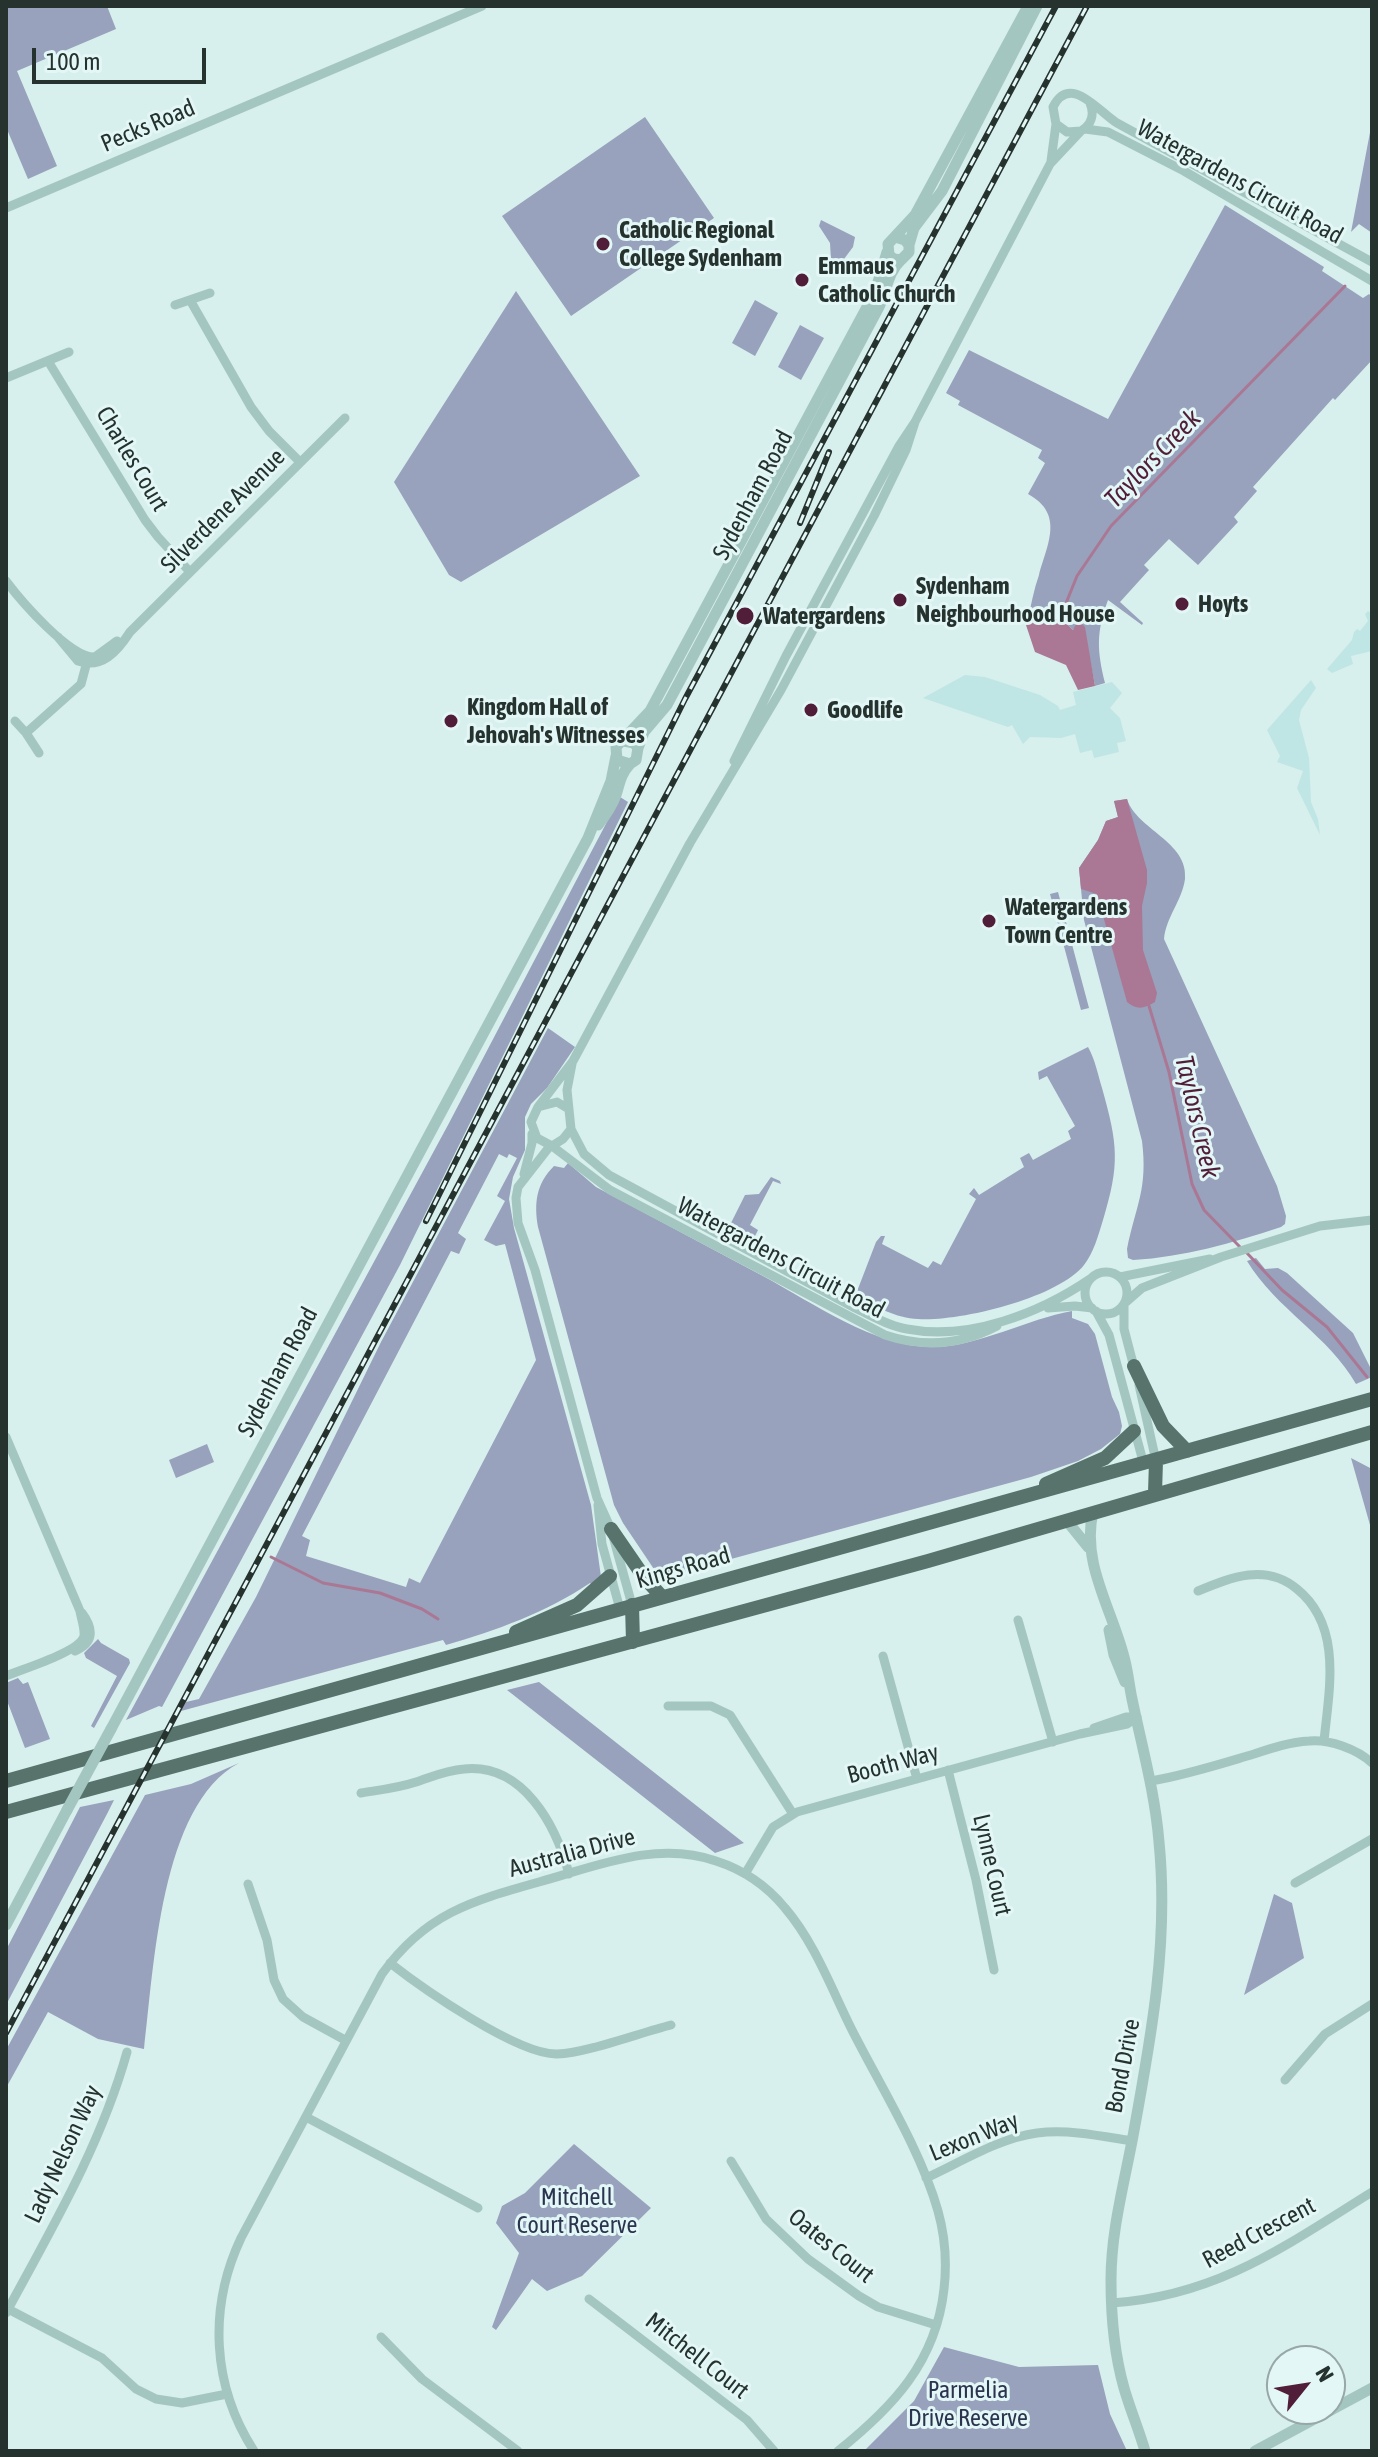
<!DOCTYPE html>
<style>
body{margin:0}
#map{position:relative;width:1378px;height:2457px;overflow:hidden;background:#d7efed;font-family:"Asap Condensed",sans-serif}
canvas{display:block}
.frame{position:absolute;inset:0;border:8px solid #25322e;pointer-events:none}
.north{position:absolute;left:1266px;top:2345px;width:80px;height:80px;box-sizing:border-box;background:#e3f7f6;border:2px solid #97a8a6;border-radius:50%;rotate:60deg;font-size:22px;font-weight:700;line-height:32px;text-align:center;color:#25322e}
.north::after{content:'';display:block;margin:auto;width:28px;height:36px;background:#501e39;clip-path:polygon(50% 0,100% 100%,50% 72%,0 100%)}
.scale{position:absolute;left:32px;top:48px;width:174px;height:36px;box-sizing:border-box;border:4px solid #25322e;border-top:0;padding-left:10px;font-size:24px;line-height:28px;white-space:nowrap;color:#25322e;-webkit-text-stroke:6px #e3f7f6;paint-order:stroke}
</style>
<div id="map">
<canvas width="1378" height="2457"></canvas>
<div class="frame"></div>
<div class="north">N</div>
<div class="scale">100 m</div>
</div>
<script>
const c = document.querySelector('canvas').getContext('2d');
c.lineJoin = 'round';
function fillPath(path, color) {
  c.fillStyle = color;
  c.fill(path, 'evenodd');
}
function strokePath(path, color, width, dash) {
  c.strokeStyle = color;
  c.lineWidth = width;
  c.lineCap = dash ? 'butt' : 'round';
  c.setLineDash(dash || []);
  c.stroke(path);
}
function write(font, color, halo, rows, align = 'center') {
  c.font = font + ' "Asap Condensed",sans-serif';
  c.lineWidth = 6;
  c.setLineDash([]);
  c.textBaseline = 'middle';
  c.strokeStyle = halo;
  c.fillStyle = color;
  for (const [text, x, y, turn = 0] of rows) {
    c.save();
    c.translate(x, y);
    c.rotate((+turn || 0) * Math.PI / 180);
    c.textAlign = isNaN(turn) ? turn : align;
    if (halo) c.strokeText(text, 0, 0);
    c.fillText(text, 0, 0);
    c.restore();
  }
}
fillPath(new Path2D(`
 M 6,6 L 107,6 L 116,29 L 17,71 L 57,166 L 28,179 L 6,127 Z
 M 645,117 L 714,218 L 571,316 L 502,216 Z
 M 1372,122 L 1372,233 L 1359,224 L 1351,232 Z
 M 1225,205 L 1324,267 L 1322,271 L 1363,298 L 1369,294 L 1372,297 L 1372,360 L 1335,400 L 1333,398 L 1253,487 L 1257,491 L 1234,517 L 1238,522 L 1198,565 L 1169,539 L 1144,565 L 1149,570 L 1120,602 L 1143,623 L 1142,625 L 1108,600 C 1096,633 1097,650 1105,683 L 1095,686 L 1087,644 L 1077,626 L 1073,630 C 1056,612 1051,615 1028,619 C 1031,605 1034,589 1039,575 C 1047,545 1065,514 1028,494 L 1045,463 L 1038,458 L 1042,450 L 958,405 L 960,401 L 946,393 L 969,350 L 1108,419 Z
 M 821,220 L 855,237 L 853,247 L 841,263 L 831,260 L 830,243 L 819,226 Z
 M 516,291 L 640,476 L 461,582 L 449,575 L 394,482 Z
 M 755,300 L 778,313 L 755,356 L 732,343 Z
 M 800,325 L 824,338 L 801,380 L 778,367 Z
 M 620,797 L 628,802 L 400,1265 L 162,1707 L 159,1706 L 126,1720 L 448,1125 Z
 M 1127,799 C 1136,829 1189,842 1185,879 C 1182,901 1166,917 1164,939 L 1277,1186 L 1286,1216 L 1285,1224 L 1281,1227 C 1232,1243 1184,1257 1133,1260 L 1128,1258 L 1127,1249 C 1136,1205 1148,1189 1142,1141 L 1084,920 L 1079,868 L 1098,840 L 1106,821 L 1118,817 L 1114,801 Z
 M 1058,892 L 1089,1008 L 1081,1010 L 1050,894 Z
 M 548,1028 L 575,1047 L 547,1088 L 531,1104 L 525,1117 L 525,1150 L 513,1177 L 509,1199 L 514,1228 L 591,1505 L 601,1577 L 594,1587 L 590,1583 C 547,1612 495,1631 446,1645 L 443,1640 L 181,1711 L 186,1702 L 199,1699 L 256,1597 L 381,1342 ZM 499,1154 L 507,1158 L 509,1154 L 517,1158 L 497,1196 L 505,1201 L 484,1240 L 496,1246 L 505,1244 L 536,1360 L 420,1583 L 409,1578 L 406,1587 L 306,1556 L 310,1540 L 302,1536 L 451,1251 L 459,1254 L 466,1239 L 458,1233 Z
 M 1088,1047 C 1095,1059 1098,1075 1102,1088 C 1118,1145 1120,1164 1103,1220 C 1098,1236 1094,1252 1084,1265 C 1058,1298 959,1322 918,1319 C 897,1318 873,1307 856,1294 L 876,1242 L 881,1236 L 885,1236 L 882,1244 L 928,1268 L 933,1261 L 941,1265 L 976,1199 L 969,1194 L 974,1188 L 979,1195 L 1024,1167 L 1020,1158 L 1029,1153 L 1033,1160 L 1071,1139 L 1068,1131 L 1075,1126 L 1047,1076 L 1039,1080 L 1038,1072 Z
 M 568,1163 L 596,1187 C 652,1217 707,1246 763,1276 C 815,1304 877,1349 936,1347 C 978,1346 1028,1319 1072,1311 L 1072,1318 L 1088,1324 L 1095,1334 L 1112,1397 L 1119,1412 L 1122,1426 L 1120,1434 L 1101,1449 L 1078,1461 L 1031,1477 L 669,1576 L 658,1575 L 623,1523 L 614,1505 L 538,1227 C 534,1203 536,1184 554,1166 L 564,1168 Z
 M 771,1177 L 780,1181 L 781,1184 L 773,1181 L 750,1225 L 758,1230 L 753,1240 L 729,1227 L 745,1195 L 759,1194 Z
 M 1256,1258 L 1265,1269 L 1278,1268 L 1287,1273 L 1353,1333 L 1372,1371 L 1372,1377 L 1356,1384 C 1329,1336 1276,1309 1247,1261 Z
 M 207,1444 L 214,1462 L 176,1478 L 169,1460 Z
 M 1351,1458 L 1372,1469 L 1372,1532 Z
 M 98,1639 L 101,1643 L 129,1659 L 130,1663 L 94,1728 L 91,1726 L 117,1676 L 86,1658 L 84,1653 Z
 M 18,1678 L 23,1684 L 28,1682 L 50,1739 L 25,1748 L 6,1698 L 6,1683 Z
 M 539,1682 L 744,1843 L 715,1853 L 507,1690 Z
 M 239,1763 C 160,1805 154,1969 144,2049 L 98,2039 L 48,2012 L 6,2088 L 6,2050 L 145,1795 L 191,1784 Z
 M 114,1800 L 107,1814 L 6,2005 L 6,1950 L 80,1807 Z
 M 1274,1894 L 1292,1903 L 1304,1958 L 1244,1995 Z
 M 574,2144 L 651,2208 L 582,2276 L 547,2291 L 532,2279 L 496,2330 L 492,2327 L 519,2253 L 496,2223 L 502,2206 L 525,2193 Z
 M 944,2347 L 1019,2367 L 1098,2365 L 1110,2414 L 1127,2451 L 864,2451 L 914,2401 Z`), '#98a2bc');
fillPath(new Path2D(`
 M 1368,611 L 1372,614 L 1372,651 L 1351,656 L 1353,664 L 1332,673 L 1327,669 L 1352,640 L 1354,632 L 1357,629 L 1360,631 L 1368,621 L 1365,614 Z
 M 965,675 L 985,677 L 1040,695 L 1058,706 L 1060,710 L 1076,705 L 1073,692 L 1112,682 L 1122,693 L 1110,708 L 1120,718 L 1126,741 L 1117,743 L 1119,752 L 1094,758 L 1092,750 L 1080,753 L 1075,734 L 1061,738 L 1030,737 L 1023,744 L 1012,725 L 1008,727 L 923,698 Z
 M 1311,680 L 1316,688 L 1301,710 L 1299,720 L 1309,758 L 1311,802 L 1318,819 L 1320,835 L 1297,788 L 1303,771 L 1277,762 L 1280,756 L 1267,730 Z`), '#bfe6e4');
fillPath(new Path2D(`
 M 1051,615 L 1060,617 L 1073,630 L 1078,620 L 1085,627 L 1095,686 L 1078,690 L 1066,665 L 1035,652 L 1026,625 L 1028,619 Z
 M 1127,799 L 1147,870 L 1147,883 L 1142,906 L 1143,950 L 1157,993 L 1155,1002 C 1145,1008 1137,1011 1127,1002 L 1097,894 L 1081,889 L 1079,868 L 1098,840 L 1106,821 L 1118,817 L 1114,801 Z`), '#aa7894');
strokePath(new Path2D(`
 M 1060,618 L 1077,576 L 1111,526 L 1345,286
 M 1149,1006 L 1169,1072 L 1192,1184 L 1204,1210 L 1240,1247
 M 1246,1252 L 1282,1290 L 1327,1327 L 1367,1377
 M 271,1557 L 323,1583 L 380,1593 L 422,1609 L 438,1619`), '#aa7894', 3);
strokePath(new Path2D(`
 M 1090,103 C 1095,115 1091,125 1081,131 L 1067,132 L 1056,124 L 1053,107 C 1070,73 1098,111 1117,123 L 1372,262
 M 1085,129 L 1108,132 L 1184,171 L 1372,281
 M 1051,161 L 1056,124
 M 6,208 L 482,6
 M 190,300 L 251,407 L 269,431 L 300,462
 M 175,305 L 210,293
 M 48,361 L 145,520 L 158,537 L 190,572
 M 6,378 L 69,352
 M 6,581 C 21,601 70,658 95,657 L 117,641
 M 58,637 L 78,661 C 102,669 117,652 130,632 L 345,418
 M 15,721 L 26,733 L 39,753
 M 26,733 L 81,684 L 88,658
 M 734,761 L 786,656 L 899,446 L 915,422 L 1050,164 L 1081,131
 M 538,1107 L 573,1061 L 690,843 L 781,690 L 874,516 L 906,450 L 915,422
 M 567,1108 L 557,1102 L 538,1107 L 531,1122 L 537,1138 L 552,1146 L 563,1139 L 571,1129 L 567,1090 L 572,1064
 M 571,1129 L 584,1154 L 609,1175 L 855,1308 C 872,1316 889,1326 907,1329 C 969,1341 1040,1313 1090,1279
 M 550,1146 L 518,1187 L 516,1198 L 518,1223 L 535,1270 L 597,1498 L 611,1529 L 632,1605
 M 552,1146 L 610,1190 L 885,1335 C 924,1348 961,1345 997,1326
 M 524,1174 L 532,1143 L 532,1134
 M1085 1293a21 21 0 1 1 42 0a21 21 0 1 1-42 0Z
 M 1120,1277 L 1210,1259
 M 1126,1302 L 1142,1288 L 1221,1257 L 1320,1226 L 1372,1220
 M 1124,1304 L 1124,1329 L 1135,1371
 M 1048,1308 L 1075,1306 L 1092,1308
 M 1096,1311 L 1109,1335 L 1144,1465
 M 1139,1385 L 1156,1461
 M 6,1437 L 80,1611 C 81,1618 85,1628 84,1636 C 80,1652 22,1669 6,1676
 M 598,1505 L 602,1544 L 620,1609
 M 1198,1591 C 1232,1577 1266,1563 1297,1589 C 1343,1626 1329,1690 1324,1741
 M 1018,1620 L 1053,1742
 M 75,1651 C 94,1643 94,1629 82,1613
 M 883,1656 L 917,1779
 M 668,1706 L 711,1706 L 730,1715 L 793,1814
 M 1094,1728 L 1126,1717 L 1137,1717
 M 948,1770 L 976,1880 L 994,1970
 M 1151,1781 C 1186,1775 1220,1764 1254,1754 C 1272,1748 1290,1742 1309,1741 C 1329,1739 1357,1749 1372,1763
 M 361,1793 C 379,1790 398,1788 416,1782 C 431,1777 447,1770 464,1769 C 523,1763 556,1825 569,1874
 M 745,1874 L 773,1827 L 797,1812 L 1080,1734 L 1127,1724 L 1137,1717
 M 1295,1883 L 1372,1839
 M 248,1884 L 267,1940 L 274,1980 L 283,1999 L 303,2017 L 345,2040
 M 390,1963 C 422,1988 518,2055 557,2054 C 587,2053 639,2033 671,2025
 M 1285,2080 L 1325,2034 L 1372,2004
 M 306,2117 L 478,2208
 M 731,2161 L 766,2219 L 808,2259 L 859,2296 L 878,2307 L 936,2325
 M 926,2178 C 961,2162 999,2138 1037,2133 C 1069,2129 1101,2136 1132,2141
 M 589,2299 L 747,2420 L 774,2451
 M 1112,2303 C 1217,2296 1285,2246 1372,2192
 M 8,2309 L 102,2358 L 136,2389 L 156,2399 L 182,2403 L 227,2394
 M 6,2313 C 52,2228 101,2145 127,2052
 M 381,2337 L 422,2379 L 518,2451
 M 254,2451 C 212,2386 208,2308 241,2238 L 382,1974 C 425,1914 471,1901 539,1882 C 597,1866 657,1840 716,1861 C 744,1870 767,1886 785,1908 C 815,1943 832,1990 852,2030 C 881,2087 921,2151 938,2211 C 945,2236 947,2263 944,2289 C 936,2362 893,2407 838,2451`), '#a4c6c1', 9);
strokePath(new Path2D(`
 M 895,237 L 905,240 L 909,245 L 909,252 L 901,260 L 894,259 L 889,255 L 888,244 L 915,215 L 1028,6
 M 909,245 L 914,228 L 942,191 L 1037,6
 M 624,741 L 634,743 L 638,748 L 636,760 L 630,764 L 617,760 L 616,747 L 650,711 L 875,292 L 887,252
 M 638,748 L 644,732 L 667,705 L 879,307 C 887,290 888,272 901,260
 M 598,825 C 605,816 612,806 616,795 C 620,783 620,775 630,764
 M 1093,1512 C 1081,1563 1112,1609 1124,1657 C 1128,1671 1129,1685 1132,1699 C 1142,1747 1155,1793 1159,1842 C 1169,1942 1151,2038 1133,2136 C 1124,2184 1111,2231 1111,2280 C 1111,2316 1114,2353 1124,2388 C 1130,2409 1139,2430 1145,2451
 M 1067,1521 L 1088,1547
 M 1109,1630 L 1114,1655 L 1125,1682
 M 111,1729 L 588,838 L 611,781 L 616,756
 M 6,1925 L 67,1810
 M 1255,2451 L 1372,2388`), '#a4c6c1', 11);
strokePath(new Path2D(`
 M 1134,1366 L 1163,1426 L 1187,1451
 M 1046,1484 L 1105,1458 L 1134,1431
 M 1155,1493 L 1156,1461
 M 611,1529 L 644,1577 L 662,1597
 M 632,1605 L 633,1642
 M 516,1632 L 577,1605 L 610,1576
 M 6,1781 L 1372,1399
 M 6,1812 L 928,1561 L 1372,1432`), '#57736b', 14);
const rail = new Path2D(`
 M 800,523 L 829,452
 M 426,1221 L 685,699 L 1056,6
 M 6,2033 L 1087,6`);
strokePath(rail, '#25322e', 6);
strokePath(rail, '#e3f7f6', 3, [9]);
strokePath(new Path2D(`
 M 67,1810 L 111,1729`), '#a4c6c1', 11);
for (const [x, y, r, color] of [
 [603,244,8,"#501e39"],
 [802,280,8,"#501e39"],
 [900,600,8,"#501e39"],
 [1182,604,8,"#501e39"],
 [745,616,10,"#501e39"],
 [811,710,8,"#501e39"],
 [451,721,8,"#501e39"],
 [989,921,8,"#501e39"]
]) {
  const dot = new Path2D();
  dot.arc(x, y, r, 0, 2 * Math.PI);
  c.fillStyle = color;
  c.fill(dot);
  strokePath(dot, '#e3f7f6', 3);
}
write('24px', '#25322e', '#e3f7f6', [
 ["Pecks Road",148,126,-23],
 ["Watergardens Circuit Road",1240,182,29],
 ["Charles Court",132,459,59],
 ["Sydenham Road",753,495,-62],
 ["Silverdene Avenue",223,511,-45],
 ["Watergardens Circuit Road",781,1258,28],
 ["Sydenham Road",278,1372,-62],
 ["Kings Road",683,1568,-16],
 ["Booth Way",893,1764,-15],
 ["Australia Drive",572,1853,-15],
 ["Lynne Court",992,1865,77],
 ["Bond Drive",1123,2066,-79],
 ["Lexon Way",974,2137,-22],
 ["Lady Nelson Way",63,2154,-65],
 ["Reed Crescent",1259,2233,-28],
 ["Oates Court",831,2246,39],
 ["Mitchell Court",697,2356,38]
]);
write('bold 24px', '#25322e', '#e3f7f6', [
 ["Catholic Regional",619,230],
 ["College Sydenham",619,258],
 ["Emmaus",818,266],
 ["Catholic Church",818,294],
 ["Sydenham",916,586],
 ["Neighbourhood House",916,614],
 ["Hoyts",1198,604],
 ["Watergardens",763,616],
 ["Kingdom Hall of",467,707],
 ["Jehovah's Witnesses",467,735],
 ["Goodlife",827,710],
 ["Watergardens",1005,907],
 ["Town Centre",1005,935]
], 'left');
write('24px', '#2b334e', '#e3f7f6', [
 ["Mitchell",577,2197],
 ["Court Reserve",577,2225],
 ["Parmelia",968,2390],
 ["Drive Reserve",968,2418]
]);
write('italic 26px', '#501e39', '#e3f7f6', [
 ["Taylors Creek",1153,459,-46],
 ["Taylors Creek",1197,1117,77]
]);
</script>
